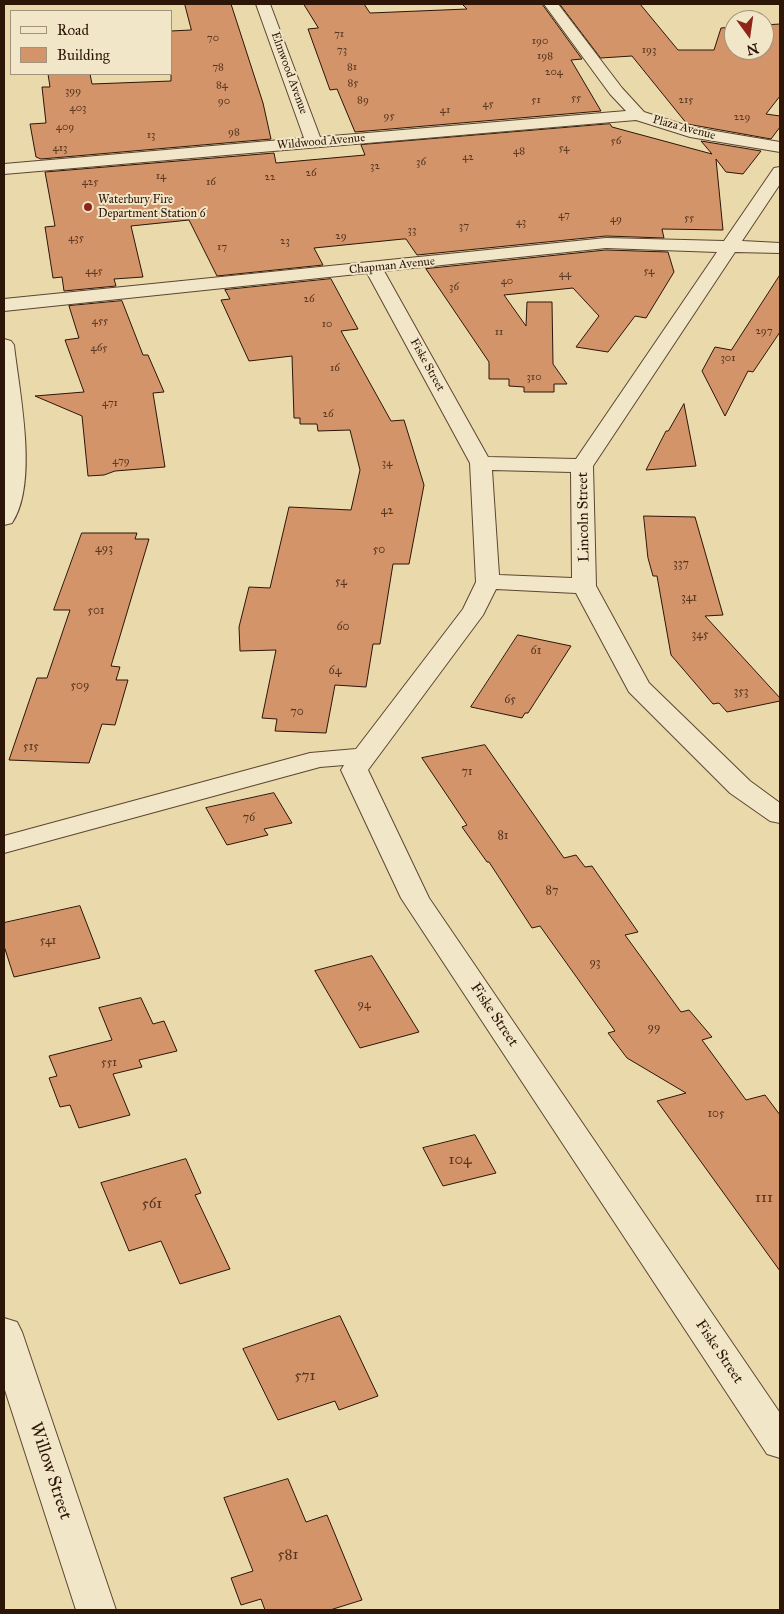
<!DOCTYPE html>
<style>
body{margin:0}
#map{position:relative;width:784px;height:1614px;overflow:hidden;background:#e9d9ab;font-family:"IM FELL Great Primer",serif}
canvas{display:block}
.frame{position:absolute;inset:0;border:5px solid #2d1508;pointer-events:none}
.legend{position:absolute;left:10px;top:10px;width:162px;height:65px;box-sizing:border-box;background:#f1e6c8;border:1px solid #a3927b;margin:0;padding:6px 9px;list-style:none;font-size:15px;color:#2d1508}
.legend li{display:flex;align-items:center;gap:10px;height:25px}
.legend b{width:25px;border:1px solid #a3927b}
.north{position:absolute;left:724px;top:10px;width:50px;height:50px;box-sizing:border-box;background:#f1e6c8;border:1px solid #a3927b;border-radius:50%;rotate:166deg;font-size:14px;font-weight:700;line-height:20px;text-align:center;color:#2d1508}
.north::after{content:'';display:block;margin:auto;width:18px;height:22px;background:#8f2418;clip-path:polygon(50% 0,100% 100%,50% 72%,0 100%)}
</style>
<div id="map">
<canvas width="784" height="1614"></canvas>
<div class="frame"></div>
<ul class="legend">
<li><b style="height:6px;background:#f1e6c8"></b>Road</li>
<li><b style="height:14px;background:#d39469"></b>Building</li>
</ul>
<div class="north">N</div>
</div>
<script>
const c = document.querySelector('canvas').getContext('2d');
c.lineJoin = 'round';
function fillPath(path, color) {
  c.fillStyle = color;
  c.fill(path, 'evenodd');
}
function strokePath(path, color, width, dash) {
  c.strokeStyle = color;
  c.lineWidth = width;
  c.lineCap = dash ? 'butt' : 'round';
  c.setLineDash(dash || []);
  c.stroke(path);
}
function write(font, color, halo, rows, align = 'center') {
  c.font = font + ' "IM FELL Great Primer",serif';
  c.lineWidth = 4;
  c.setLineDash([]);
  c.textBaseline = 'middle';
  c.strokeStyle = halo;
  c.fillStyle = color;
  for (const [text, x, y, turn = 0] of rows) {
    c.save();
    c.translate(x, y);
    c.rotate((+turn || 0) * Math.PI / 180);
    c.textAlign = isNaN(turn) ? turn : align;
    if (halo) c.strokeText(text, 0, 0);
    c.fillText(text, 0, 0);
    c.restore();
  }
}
const building = new Path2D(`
 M 185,4 L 231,4 L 263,103 L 271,139 L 41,159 L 36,157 L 30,124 L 46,123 L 42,87 L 50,87 L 48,74 L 90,74 L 92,84 L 171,81 L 171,31 L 191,30 Z
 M 304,4 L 364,4 L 370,13 L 467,9 L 462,4 L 542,4 L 582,59 L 571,60 L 601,111 L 355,132 L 337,89 L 330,90 L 308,29 L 318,28 Z
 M 560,4 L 640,4 L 678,50 L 714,50 L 721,28 L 734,27 L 734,50 L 764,50 L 764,25 L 780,24 L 780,96 L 766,114 L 780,116 L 780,127 L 771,139 L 687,124 L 632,56 L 601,58 Z
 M 610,124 L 612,127 L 712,154 L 701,141 L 761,151 L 743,174 L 726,172 L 716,159 L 723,230 L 662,229 L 664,238 L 606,236 L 417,255 L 406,239 L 403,239 L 314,248 L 323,265 L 217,276 L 189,220 L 131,226 L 143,277 L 114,279 L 116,286 L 64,291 L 62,277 L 53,278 L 45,227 L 55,226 L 45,172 L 274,153 L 276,163 L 365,155 L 361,145 Z
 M 606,250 L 668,252 L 674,272 L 646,318 L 635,316 L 608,352 L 576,347 L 599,316 L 573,288 L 504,295 L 526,326 L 527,302 L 552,302 L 553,364 L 567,384 L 554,384 L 554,392 L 524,392 L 524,387 L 509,386 L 509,379 L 489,379 L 489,362 L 426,269 Z
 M 780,275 L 780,332 L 753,372 L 748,371 L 725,416 L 702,371 L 715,347 L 731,350 Z
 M 331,279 L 358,329 L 341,331 L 391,421 L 404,420 L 424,485 L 409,564 L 393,564 L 380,644 L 373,644 L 366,687 L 335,685 L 326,733 L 275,731 L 277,719 L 262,718 L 276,650 L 240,651 L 239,627 L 249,587 L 270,588 L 289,507 L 351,510 L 360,470 L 350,430 L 318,431 L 317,424 L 300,424 L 300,418 L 294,418 L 292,356 L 249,361 L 221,300 L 230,299 L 225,290 Z
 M 122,301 L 143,355 L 148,355 L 164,392 L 153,393 L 165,467 L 115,471 L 104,475 L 88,476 L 82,416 L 35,396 L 84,392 L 65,340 L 79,338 L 69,306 Z
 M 684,404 L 696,466 L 646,470 L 666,431 L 668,431 Z
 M 644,516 L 695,517 L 723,615 L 705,616 L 780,698 L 780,701 L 727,712 L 719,703 L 713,704 L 671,655 L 657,576 L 653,576 L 648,558 Z
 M 82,533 L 137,533 L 135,539 L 149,539 L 111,666 L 120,667 L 116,680 L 128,680 L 115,725 L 102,724 L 89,763 L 9,760 L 37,678 L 47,678 L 70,610 L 54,610 Z
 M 518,635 L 571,646 L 528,713 L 525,713 L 522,718 L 471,707 Z
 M 485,745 L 564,858 L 576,855 L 585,867 L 592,866 L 638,932 L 625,935 L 681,1012 L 689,1010 L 712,1037 L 702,1040 L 746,1100 L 765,1095 L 780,1115 L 780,1271 L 657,1101 L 686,1093 L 627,1058 L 608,1033 L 615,1031 L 540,926 L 532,928 L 489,862 L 487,862 L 462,827 L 467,825 L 422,758 Z
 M 274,793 L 292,823 L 264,829 L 268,835 L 227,845 L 206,808 Z
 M 80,906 L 100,958 L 14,977 L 4,946 L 4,923 Z
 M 372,956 L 419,1032 L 360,1048 L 315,971 Z
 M 141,998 L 153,1024 L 164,1021 L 177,1051 L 139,1060 L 142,1067 L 113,1074 L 130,1115 L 79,1128 L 70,1105 L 60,1107 L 49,1078 L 57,1076 L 49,1056 L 112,1040 L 99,1008 Z
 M 475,1135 L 496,1173 L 443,1186 L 423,1148 Z
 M 186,1159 L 201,1193 L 195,1195 L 230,1269 L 180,1284 L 161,1241 L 129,1251 L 101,1183 Z
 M 340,1316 L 378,1396 L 339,1410 L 335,1401 L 278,1420 L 243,1349 Z
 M 288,1479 L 306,1522 L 327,1515 L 362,1600 L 330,1610 L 265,1610 L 261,1599 L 241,1605 L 231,1578 L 253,1571 L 224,1498 Z`);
fillPath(building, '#d39469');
strokePath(building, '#2d1508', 1);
const minor = new Path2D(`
 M 256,4 L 270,4 L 320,137 L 626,111 L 610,94 L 544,4 L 558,4 L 622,88 L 644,112 L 691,127 L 780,142 L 780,152 L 690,137 L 636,120 L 4,174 L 4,164 L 304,138 Z
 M 780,167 L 780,184 L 742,241 L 780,243 L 780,253 L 735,252 L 593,466 L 596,586 L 649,683 L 750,781 L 780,803 L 780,823 L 770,821 L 730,793 L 629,692 L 576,593 L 496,589 L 483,615 L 368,770 L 429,898 L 780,1413 L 780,1458 L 767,1454 L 401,898 L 341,770 L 344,765 L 320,767 L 4,853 L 4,836 L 310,753 L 356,749 L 463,609 L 476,582 L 470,463 L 367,273 L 4,311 L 4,299 L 606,238 L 724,241 L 774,168 ZM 606,248 L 717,252 L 576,459 L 488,457 L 384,271 ZM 492,470 L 571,472 L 572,578 L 499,575 Z
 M 4,339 L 11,341 L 14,345 C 19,391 39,483 12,523 L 4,525 Z
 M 4,1318 L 17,1322 L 22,1332 L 116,1610 L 76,1610 L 4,1387 Z`);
strokePath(minor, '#5c4631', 2);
fillPath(minor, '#f1e6c8');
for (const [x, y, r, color] of [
 [88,207,5,"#8f2418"]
]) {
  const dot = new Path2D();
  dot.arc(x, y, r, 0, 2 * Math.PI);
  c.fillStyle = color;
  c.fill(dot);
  strokePath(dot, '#f1e6c8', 2);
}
write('11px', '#563520', null, [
 ["71",339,34],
 ["70",213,38],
 ["190",540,41],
 ["73",342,50],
 ["193",649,50],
 ["198",545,56],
 ["78",218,67],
 ["81",352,67],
 ["204",554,72],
 ["85",353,83],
 ["84",222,85],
 ["399",73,91],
 ["55",576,98],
 ["89",363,100],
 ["51",536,100],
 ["215",686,100],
 ["90",224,101],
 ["45",488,104],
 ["403",78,108],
 ["41",445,110],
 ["95",389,116],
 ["229",742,117],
 ["409",65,127],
 ["98",234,132],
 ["13",151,135],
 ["56",616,141],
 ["413",60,148],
 ["54",564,148],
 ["48",519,151],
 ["42",468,157],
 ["36",421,162],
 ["32",375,166],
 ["26",311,173],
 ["14",161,176],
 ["22",270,177],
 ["425",90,182],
 ["16",211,182],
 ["47",564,215],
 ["55",689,218],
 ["49",616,219],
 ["43",521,222],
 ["37",464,226],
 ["33",412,230],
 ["29",341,236],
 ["435",76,238],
 ["23",285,241],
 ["17",222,247],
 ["445",94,271],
 ["54",649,271],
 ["44",565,274],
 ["40",507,281],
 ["36",454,287],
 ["26",309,299],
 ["455",100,321],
 ["10",327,324],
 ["297",764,331],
 ["11",499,332],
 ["465",99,348],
 ["301",728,358],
 ["16",335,368],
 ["310",534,377],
 ["471",110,403],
 ["26",328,414],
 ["479",121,461],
 ["34",387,463]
]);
write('12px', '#2d1508', '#f1e6c8', [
 ["Elmwood Avenue",289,73,70],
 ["Plaza Avenue",684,128,15],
 ["Wildwood Avenue",321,142,-5],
 ["Chapman Avenue",392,266,-6],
 ["Fiske Street",427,365,61]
]);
write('12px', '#2d1508', '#f1e6c8', [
 ["Waterbury Fire",98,200],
 ["Department Station 6",98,214]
], 'left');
write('12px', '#563520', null, [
 ["42",387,511],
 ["493",104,549],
 ["50",379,550],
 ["337",681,564],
 ["54",341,582],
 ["341",689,598],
 ["501",96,611],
 ["60",343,627],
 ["345",700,635],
 ["61",536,651],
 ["64",335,671],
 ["509",80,686],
 ["353",741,692],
 ["65",510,700],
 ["70",297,712],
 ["515",31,747],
 ["71",467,772],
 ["76",249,818],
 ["81",503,836],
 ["87",552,891],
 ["541",48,941],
 ["93",595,963],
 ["94",364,1005],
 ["99",654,1028],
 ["551",109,1063],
 ["105",716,1114]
]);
write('15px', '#2d1508', '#f1e6c8', [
 ["Lincoln Street",584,517,-91],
 ["Fiske Street",494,1015,56],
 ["Fiske Street",719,1352,56]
]);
write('15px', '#563520', null, [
 ["104",460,1160],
 ["111",764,1198],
 ["561",152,1204],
 ["571",305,1376],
 ["581",288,1555]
]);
write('18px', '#2d1508', '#f1e6c8', [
 ["Willow Street",50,1471,72]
]);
</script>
